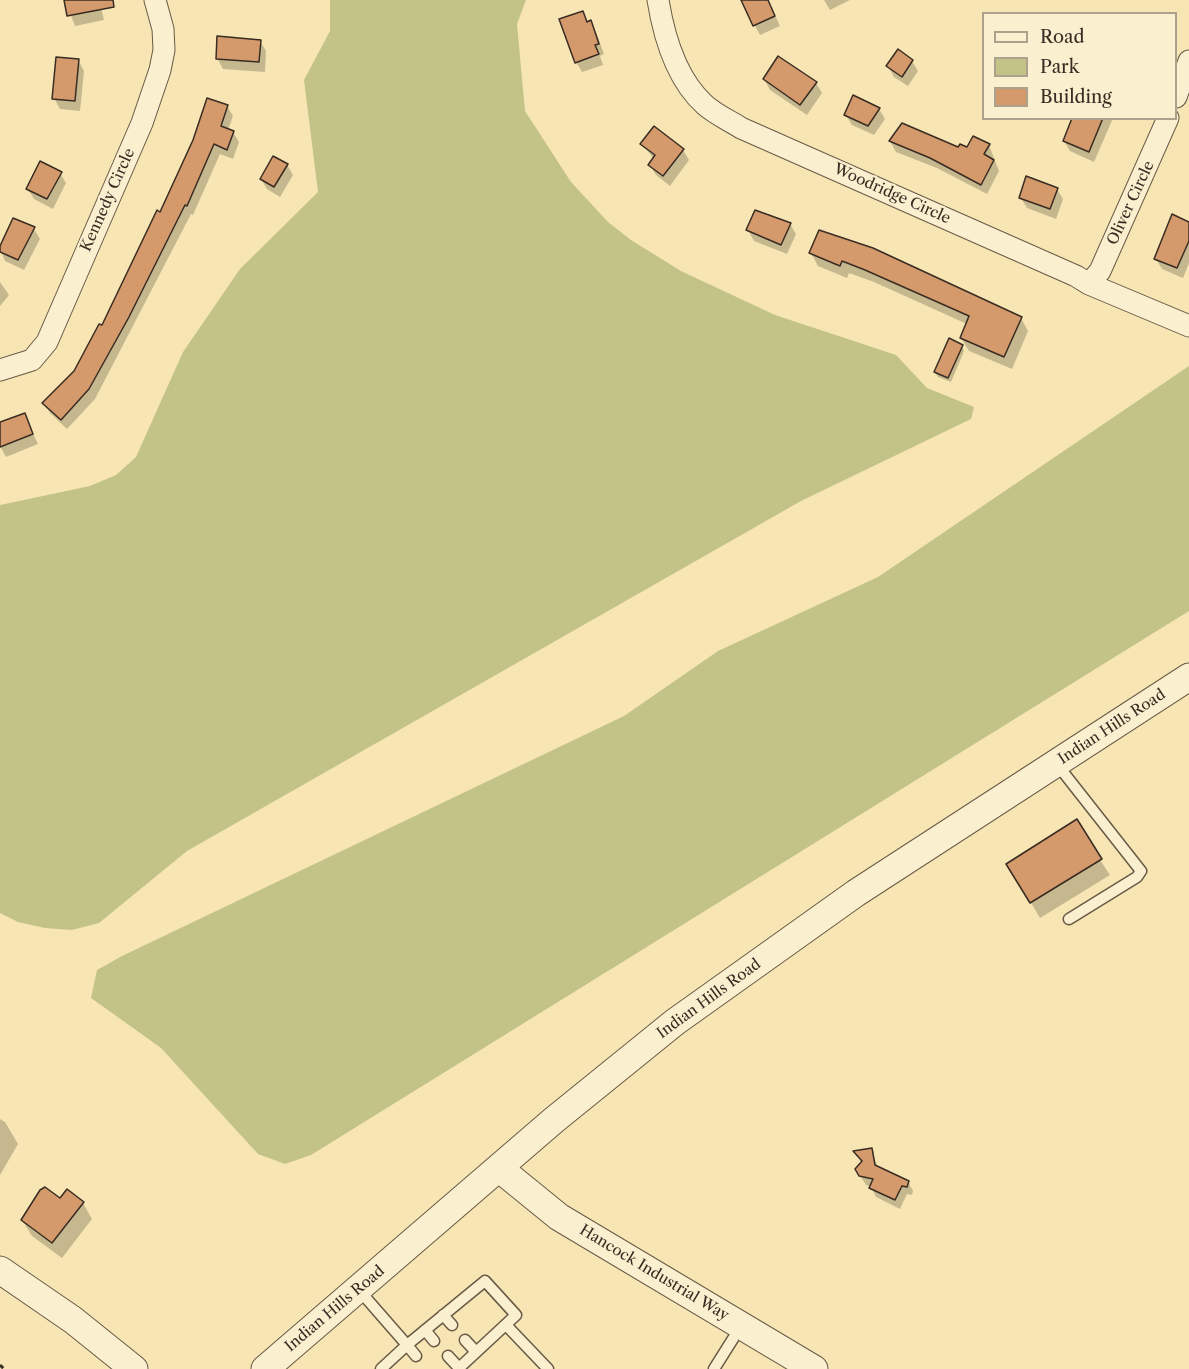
<!DOCTYPE html>
<style>
body{margin:0}
#map{position:relative;width:1189px;height:1369px;overflow:hidden;background:#f7e6b3;font-family:"Libre Caslon Text",serif}
canvas{display:block}
.legend{position:absolute;left:982px;top:12px;width:195px;height:108px;box-sizing:border-box;background:#faefce;border:2px solid #aca18a;margin:0;padding:8px 10px;list-style:none;font-size:18px;color:#382c23}
.legend li{display:flex;align-items:center;gap:12px;height:30px}
.legend b{width:30px;border:2px solid #aca18a}
</style>
<div id="map">
<canvas width="1189" height="1369"></canvas>
<ul class="legend">
<li><b style="height:8px;background:#faefce"></b>Road</li>
<li><b style="height:16px;background:#c3c388"></b>Park</li>
<li><b style="height:16px;background:#d49a6b"></b>Building</li>
</ul>
</div>
<script>
const c = document.querySelector('canvas').getContext('2d');
c.lineJoin = 'round';
function fillPath(path, color) {
  c.fillStyle = color;
  c.fill(path, 'evenodd');
}
function strokePath(path, color, width, dash) {
  c.strokeStyle = color;
  c.lineWidth = width;
  c.lineCap = dash ? 'butt' : 'round';
  c.setLineDash(dash || []);
  c.stroke(path);
}
function write(font, color, halo, rows, align = 'center') {
  c.font = font + ' "Libre Caslon Text",serif';
  c.lineWidth = 4.5;
  c.setLineDash([]);
  c.textBaseline = 'middle';
  c.strokeStyle = halo;
  c.fillStyle = color;
  for (const [text, x, y, turn = 0] of rows) {
    c.save();
    c.translate(x, y);
    c.rotate((+turn || 0) * Math.PI / 180);
    c.textAlign = isNaN(turn) ? turn : align;
    if (halo) c.strokeText(text, 0, 0);
    c.fillText(text, 0, 0);
    c.restore();
  }
}
fillPath(new Path2D(`
 M 330,0 L 526,0 L 517,24 L 525,111 L 571,182 L 608,222 L 631,240 L 681,271 L 775,315 L 896,355 L 927,388 L 974,407 L 971,419 L 801,501 L 187,851 L 99,923 L 72,930 L 45,928 L 18,922 L 0,913 L 0,505 L 90,486 L 116,475 L 136,457 L 183,352 L 240,269 L 318,192 L 304,80 L 330,31 Z
 M 1189,366 L 1189,611 L 311,1155 L 285,1164 L 258,1154 L 161,1048 L 91,998 L 97,970 L 122,956 L 624,716 L 718,651 L 878,577 Z`), '#c3c388');
fillPath(new Path2D(`
 M 65,0 L 99,0 L 104,20 L 75,26 Z
 M 741,0 L 768,0 L 780,26 L 760,35 Z
 M 824,0 L 850,0 L 830,10 Z
 M 582,13 L 596,32 L 604,54 L 600,56 L 603,65 L 582,72 L 576,62 Z
 M 260,41 L 266,51 L 265,72 L 223,69 L 217,58 Z
 M 78,60 L 84,71 L 80,111 L 60,109 L 54,98 Z
 M 912,61 L 918,71 L 908,86 L 894,77 L 888,66 Z
 M 764,79 L 816,83 L 822,93 L 807,115 L 770,90 Z
 M 227,106 L 233,116 L 228,130 L 233,132 L 239,142 L 233,159 L 220,154 L 193,215 L 191,214 L 95,399 L 67,429 L 50,413 L 44,403 L 76,371 L 103,327 L 161,214 Z
 M 879,109 L 885,119 L 874,135 L 852,125 L 846,115 Z
 M 1074,118 L 1113,118 L 1094,162 L 1070,151 L 1064,141 Z
 M 890,141 L 968,149 L 989,145 L 999,171 L 987,194 L 937,168 L 896,152 Z
 M 642,144 L 683,150 L 689,160 L 670,186 L 656,175 L 650,165 L 654,159 Z
 M 287,165 L 293,175 L 280,197 L 267,189 L 261,179 Z
 M 60,173 L 66,183 L 53,209 L 34,199 L 28,189 Z
 M 1057,189 L 1063,199 L 1056,219 L 1027,208 L 1021,198 Z
 M 790,224 L 796,234 L 787,254 L 754,241 L 748,230 Z
 M 1189,224 L 1189,263 L 1183,278 L 1162,269 L 1156,259 Z
 M 34,229 L 40,239 L 24,270 L 5,261 L 0,249 Z
 M 820,232 L 1021,318 L 1028,331 L 1012,369 L 969,351 L 961,338 L 967,324 L 874,282 L 849,273 L 847,278 L 818,266 L 811,253 Z
 M 0,282 L 9,295 L 0,306 Z
 M 962,346 L 964,351 L 951,382 L 938,377 L 935,372 Z
 M 24,415 L 38,444 L 6,457 L 0,446 L 0,424 Z
 M 1100,860 L 1110,875 L 1040,918 L 1008,864 Z
 M 0,1119 L 5,1122 L 18,1144 L 0,1175 Z
 M 871,1149 L 878,1168 L 908,1182 L 913,1191 L 912,1195 L 907,1194 L 900,1209 L 876,1197 L 871,1186 L 866,1185 L 856,1169 L 862,1163 L 855,1152 Z
 M 61,1200 L 83,1203 L 92,1219 L 62,1258 L 32,1236 L 22,1220 Z`), '#0003');
const building = new Path2D(`
 M 64,0 L 113,0 L 114,7 L 67,16 Z
 M 741,0 L 768,0 L 775,16 L 753,26 Z
 M 583,11 L 587,22 L 591,20 L 599,44 L 595,45 L 599,54 L 575,63 L 559,19 Z
 M 217,36 L 261,40 L 259,62 L 216,59 Z
 M 898,49 L 913,60 L 902,77 L 886,66 Z
 M 778,56 L 817,82 L 800,105 L 763,79 Z
 M 56,57 L 79,59 L 75,101 L 52,99 Z
 M 853,95 L 880,108 L 868,126 L 844,115 Z
 M 207,98 L 228,105 L 221,126 L 234,131 L 227,150 L 214,144 L 187,206 L 185,205 L 129,317 L 89,389 L 61,420 L 42,403 L 74,371 L 99,324 L 102,325 L 157,210 L 160,212 L 193,140 Z
 M 1072,118 L 1103,118 L 1089,152 L 1063,141 Z
 M 902,123 L 958,147 L 960,144 L 967,147 L 973,136 L 990,144 L 984,154 L 994,160 L 981,185 L 930,158 L 889,141 Z
 M 654,126 L 684,149 L 663,176 L 648,165 L 655,155 L 640,144 Z
 M 273,156 L 288,164 L 274,187 L 260,179 Z
 M 40,161 L 62,172 L 47,199 L 26,189 Z
 M 1026,176 L 1058,188 L 1050,209 L 1019,198 Z
 M 755,210 L 791,223 L 781,245 L 746,230 Z
 M 1172,214 L 1189,222 L 1189,241 L 1177,268 L 1154,259 Z
 M 13,218 L 35,227 L 18,260 L 0,252 L 0,246 Z
 M 819,230 L 873,248 L 1022,317 L 1004,357 L 960,338 L 969,316 L 865,270 L 842,261 L 840,266 L 809,253 Z
 M 949,338 L 963,345 L 948,378 L 934,372 Z
 M 25,413 L 33,434 L 0,447 L 0,422 Z
 M 1077,819 L 1102,859 L 1030,903 L 1006,864 Z
 M 872,1148 L 875,1165 L 909,1181 L 907,1187 L 902,1186 L 895,1200 L 869,1188 L 873,1179 L 859,1176 L 855,1169 L 862,1161 L 853,1151 Z
 M 45,1187 L 60,1198 L 67,1189 L 84,1202 L 52,1243 L 21,1220 L 40,1190 Z`);
fillPath(building, '#d49a6b');
strokePath(building, '#382c23', 1.5);
const service = new Path2D(`
 M 1056,763 L 1141,871 L 1137,877 L 1069,919
 M 359,1290 L 407,1345 L 381,1369
 M 443,1315 L 452,1325
 M 506,1325 L 548,1369
 M 425,1330 L 434,1341
 M 465,1340 L 476,1352
 M 416,1356 L 407,1345 L 485,1281 L 516,1315 L 458,1369
 M 448,1356 L 459,1368
 M 714,1369 L 741,1326`);
const minor = new Path2D(`
 M 658,0 C 664,37 676,79 705,105 C 715,114 730,121 741,128 L 1076,276 L 1089,284 L 1189,326
 M 1176,97 L 1189,61
 M 1089,284 L 1100,271 L 1168,118
 M 0,370 L 32,360 L 47,342 L 142,123 L 160,70 L 164,50 L 163,29 L 155,0`);
const tertiary = new Path2D(`
 M 500,1169 L 559,1217 L 814,1369
 M 0,1270 L 73,1320 L 134,1369
 M 265,1369 L 554,1120 L 675,1022 L 856,893 L 1189,677`);
strokePath(service, '#685a47', 13);
strokePath(minor, '#685a47', 23);
strokePath(tertiary, '#685a47', 29);
strokePath(new Path2D(`
 M 0,1365 L 4,1369`), '#382c23', 3, [4.5, 3]);
strokePath(service, '#faefce', 10);
strokePath(minor, '#faefce', 21);
strokePath(tertiary, '#faefce', 27);
write('15px', '#382c23', '#faefce', [
 ["Woodridge Circle",892,194,24],
 ["Kennedy Circle",108,200,-66],
 ["Oliver Circle",1131,203,-65],
 ["Indian Hills Road",1112,727,-33],
 ["Indian Hills Road",709,999,-36],
 ["Hancock Industrial Way",654,1273,31],
 ["Indian Hills Road",335,1309,-40]
]);
</script>
